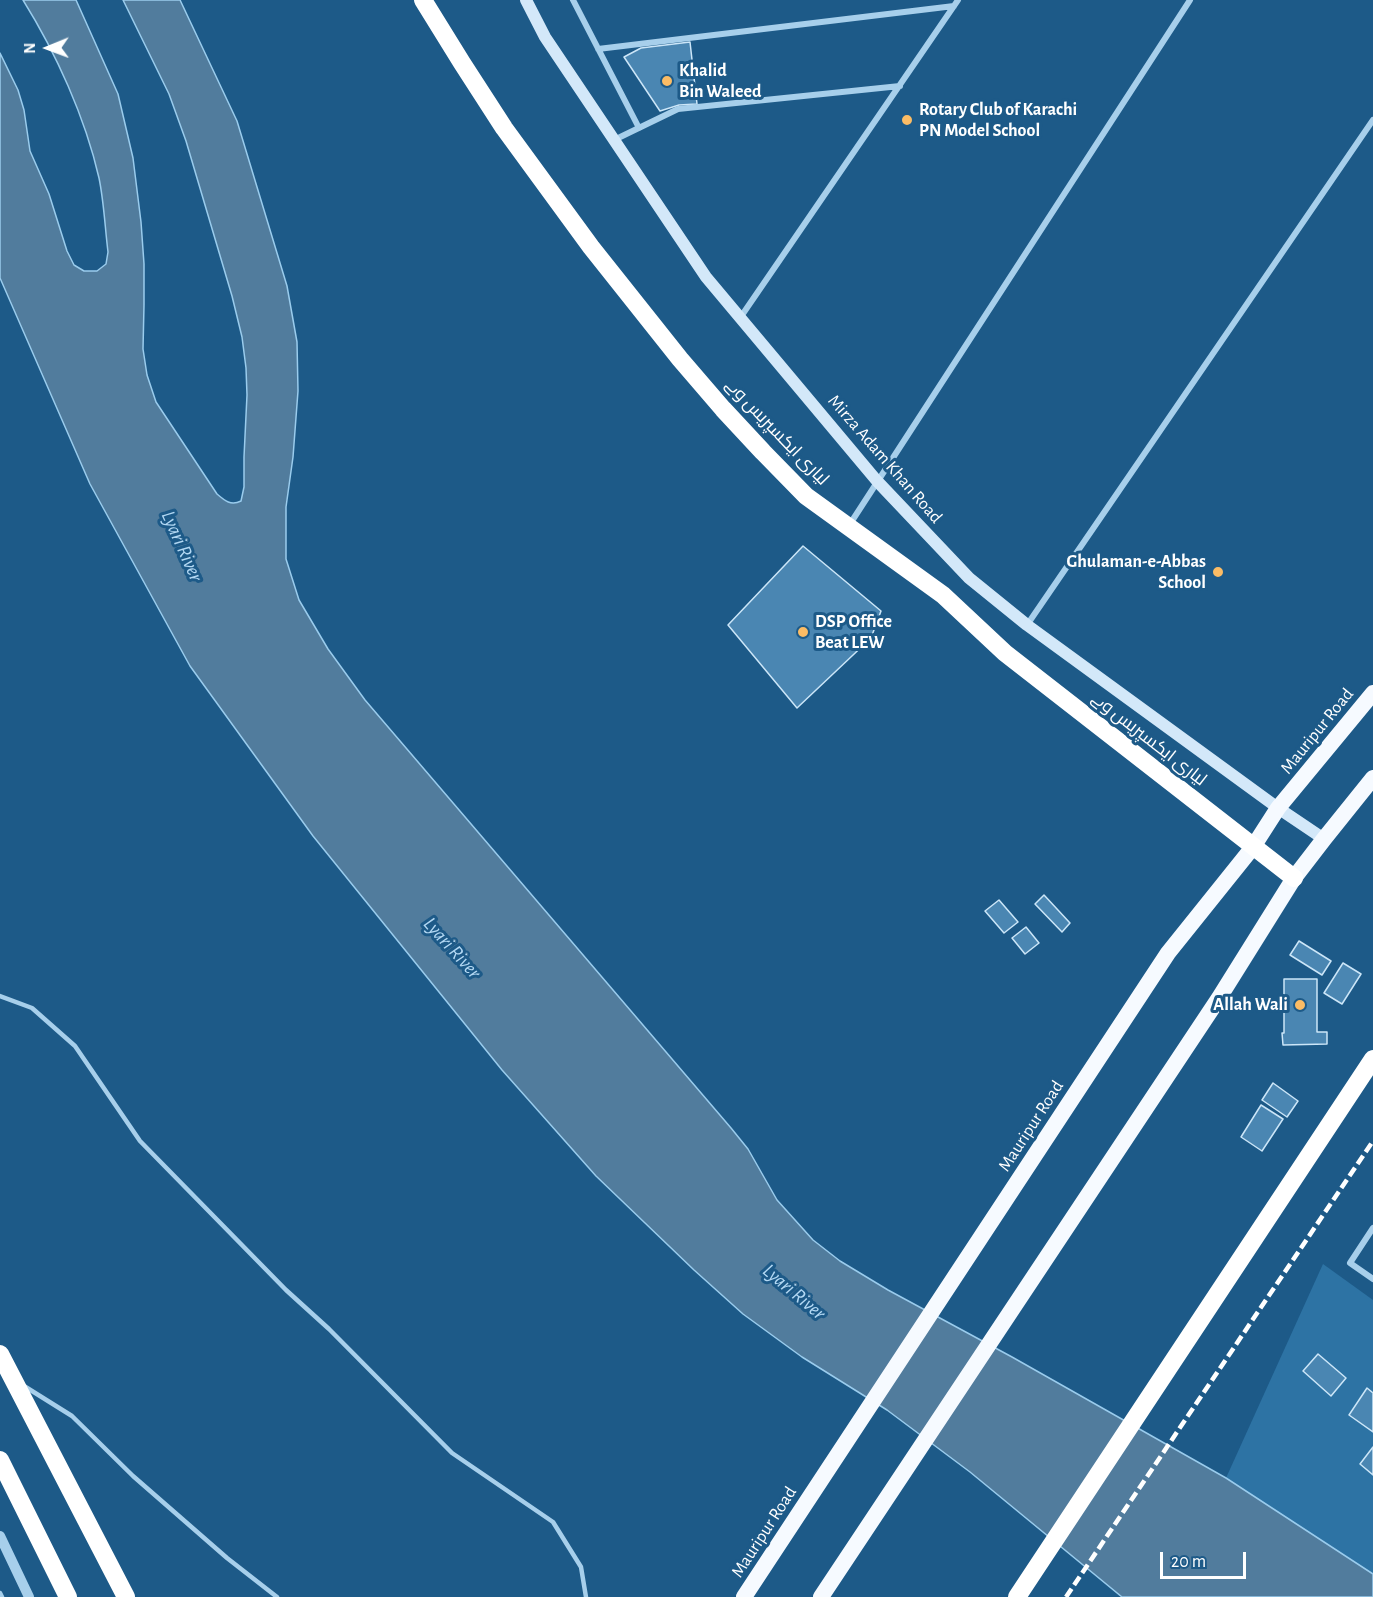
<!DOCTYPE html>
<meta charset="utf-8">
<style>
body{margin:0}
#map{position:relative;width:1373px;height:1597px;overflow:hidden;background:#1d5a88;font-family:"Alegreya Sans",sans-serif}
canvas{display:block}
.north{position:absolute;left:18px;top:18px;width:60px;height:60px;-webkit-text-stroke:4px #1d5a88;paint-order:stroke;rotate:269deg;font-size:16px;font-weight:700;line-height:24px;text-align:center;color:#fff}
.north::after{content:'';display:block;margin:auto;width:21px;height:27px;background:#fff;clip-path:polygon(50% 0,100% 100%,50% 72%,0 100%)}
.scale{position:absolute;left:1160px;top:1552px;width:86px;height:27px;box-sizing:border-box;border:3px solid #fff;border-top:0;padding-left:8px;font-size:18px;line-height:21px;white-space:nowrap;color:#fff;-webkit-text-stroke:4px #1d5a88;paint-order:stroke}
</style>
<div id="map">
<canvas width="1373" height="1597"></canvas>
<div class="north">N</div>
<div class="scale">20 m</div>
</div>
<script>
const c = document.querySelector('canvas').getContext('2d');
c.lineJoin = 'round';
function fillPath(path, color) {
  c.fillStyle = color;
  c.fill(path, 'evenodd');
}
function strokePath(path, color, width, dash) {
  c.strokeStyle = color;
  c.lineWidth = width;
  c.lineCap = dash ? 'butt' : 'round';
  c.setLineDash(dash || []);
  c.stroke(path);
}
function write(font, color, halo, rows, align = 'center') {
  c.font = font + ' "Alegreya Sans",Cairo,sans-serif';
  c.lineWidth = 6;
  c.setLineDash([]);
  c.textBaseline = 'middle';
  c.strokeStyle = halo;
  c.fillStyle = color;
  for (const [text, x, y, turn = 0] of rows) {
    c.save();
    c.translate(x, y);
    c.rotate((+turn || 0) * Math.PI / 180);
    c.textAlign = isNaN(turn) ? turn : align;
    if (halo) c.strokeText(text, 0, 0);
    c.fillText(text, 0, 0);
    c.restore();
  }
}
fillPath(new Path2D(`
 M 1323,1264 L 1373,1300 L 1373,1574 L 1226,1478 Z`), '#2d73a4');
const water = new Path2D(`
 M 23,0 L 76,0 L 118,94 L 133,158 L 141,222 L 144,264 L 144,305 L 143,349 L 147,375 L 156,402 L 217,494 C 225,501 231,506 241,501 L 244,487 L 244,457 L 247,395 L 246,368 L 242,337 L 232,296 L 186,141 L 169,94 L 123,0 L 180,0 L 237,121 L 287,286 L 297,342 L 298,391 L 293,457 L 286,507 L 286,559 L 299,600 L 328,649 L 365,700 L 731,1128 L 748,1149 L 777,1200 L 813,1240 L 840,1261 L 888,1290 L 1012,1357 L 1226,1478 L 1373,1574 L 1373,1597 L 1122,1597 L 970,1472 L 887,1410 L 802,1357 L 743,1314 L 694,1270 L 596,1176 L 502,1070 L 313,836 L 190,666 L 90,484 L 0,278 L 0,53 L 18,90 L 24,110 L 30,151 L 49,194 L 67,251 L 74,265 L 84,271 L 97,271 L 106,264 L 108,252 C 105,228 104,202 99,178 C 85,117 56,53 23,0 Z`);
fillPath(water, '#517c9d');
strokePath(water, '#9acced', 1.5);
const building = new Path2D(`
 M 690,42 L 697,104 L 679,105 L 660,111 L 624,57 L 641,48 Z
 M 803,546 L 881,611 L 871,638 L 797,708 L 728,625 Z
 M 1044,895 L 1070,923 L 1062,932 L 1035,904 Z
 M 999,900 L 1018,922 L 1004,933 L 985,911 Z
 M 1026,927 L 1039,943 L 1025,954 L 1012,938 Z
 M 1299,941 L 1331,961 L 1322,975 L 1290,955 Z
 M 1343,963 L 1361,974 L 1342,1004 L 1324,993 Z
 M 1284,979 L 1317,979 L 1317,1032 L 1327,1032 L 1327,1044 L 1283,1045 L 1282,1033 L 1284,1033 Z
 M 1273,1083 L 1298,1101 L 1287,1117 L 1262,1100 Z
 M 1261,1105 L 1283,1119 L 1262,1151 L 1241,1137 Z
 M 1318,1354 L 1346,1378 L 1331,1396 L 1303,1371 Z
 M 1367,1388 L 1373,1393 L 1373,1432 L 1349,1415 Z
 M 1373,1447 L 1373,1475 L 1360,1464 Z`);
fillPath(building, '#4a86b2');
strokePath(building, '#cce6f8', 1.5);
strokePath(new Path2D(`
 M 0,996 L 32,1008 L 75,1046 L 140,1141 L 286,1290 L 329,1329 L 452,1453 L 553,1522 L 581,1567 L 586,1597
 M 24,1386 L 72,1416 L 133,1476 L 227,1558 L 277,1597
 M 0,1593 L 2,1597`), '#a7cfeb', 4.5);
strokePath(new Path2D(`
 M 573,0 L 639,128
 M 598,49 L 954,6
 M 614,140 L 678,109 L 900,86
 M 740,318 L 958,0
 M 850,524 L 1190,0
 M 1027,625 L 1373,120
 M 1373,1228 L 1350,1263 L 1373,1279`), '#a7cfeb', 6);
strokePath(new Path2D(`
 M 0,1536 L 29,1597`), '#a7cfeb', 10);
strokePath(new Path2D(`
 M 526,0 L 545,37 L 706,277 L 877,481 L 969,578 L 1027,625 L 1278,808 L 1324,839`), '#d3e8f9', 12);
strokePath(new Path2D(`
 M 744,1597 L 1168,953 L 1253,847 L 1278,808 L 1373,693
 M 821,1597 L 1219,998 L 1294,878 L 1324,839 L 1373,778`), '#f6faff', 16);
strokePath(new Path2D(`
 M 423,0 L 462,63 L 504,128 L 591,247 L 680,359 L 723,409 L 763,452 L 806,496 L 943,595 L 1005,653 L 1294,878
 M 0,1354 L 126,1597
 M 0,1460 L 68,1597
 M 1017,1597 L 1373,1059`), '#fff', 18);
strokePath(new Path2D(`
 M 1066,1597 L 1373,1141`), '#fff', 4.5, [10, 4.5]);
for (const [x, y, r, color] of [
 [667,81,6,"#fbbc65"],
 [907,120,6,"#fbbc65"],
 [1218,572,6,"#fbbc65"],
 [803,632,6,"#fbbc65"],
 [1300,1005,6,"#fbbc65"]
]) {
  const dot = new Path2D();
  dot.arc(x, y, r, 0, 2 * Math.PI);
  c.fillStyle = color;
  c.fill(dot);
  strokePath(dot, '#1d5a88', 2);
}
write('bold 18px', '#fff', '#1d5a88', [
 ["Khalid",679,71],
 ["Bin Waleed",679,92],
 ["Rotary Club of Karachi",919,110],
 ["PN Model School",919,131],
 ["Ghulaman-e-Abbas",1206,562,"right"],
 ["School",1206,583,"right"],
 ["DSP Office",815,622],
 ["Beat LEW",815,643],
 ["Allah Wali",1288,1005,"right"]
], 'left');
write('18px', '#fff', '#1d5a88', [
 ["لیاری ایکسپریس وے",777,432,46],
 ["Mirza Adam Khan Road",885,459,49],
 ["Mauripur Road",1317,731,-51],
 ["لیاری ایکسپریس وے",1149,739,38],
 ["Mauripur Road",1031,1126,-57],
 ["Mauripur Road",764,1532,-57]
]);
write('italic 20px', '#b3d8f3', '#1d5a88', [
 ["Lyari River",182,546,66],
 ["Lyari River",452,948,48],
 ["Lyari River",794,1292,40]
]);
</script>
